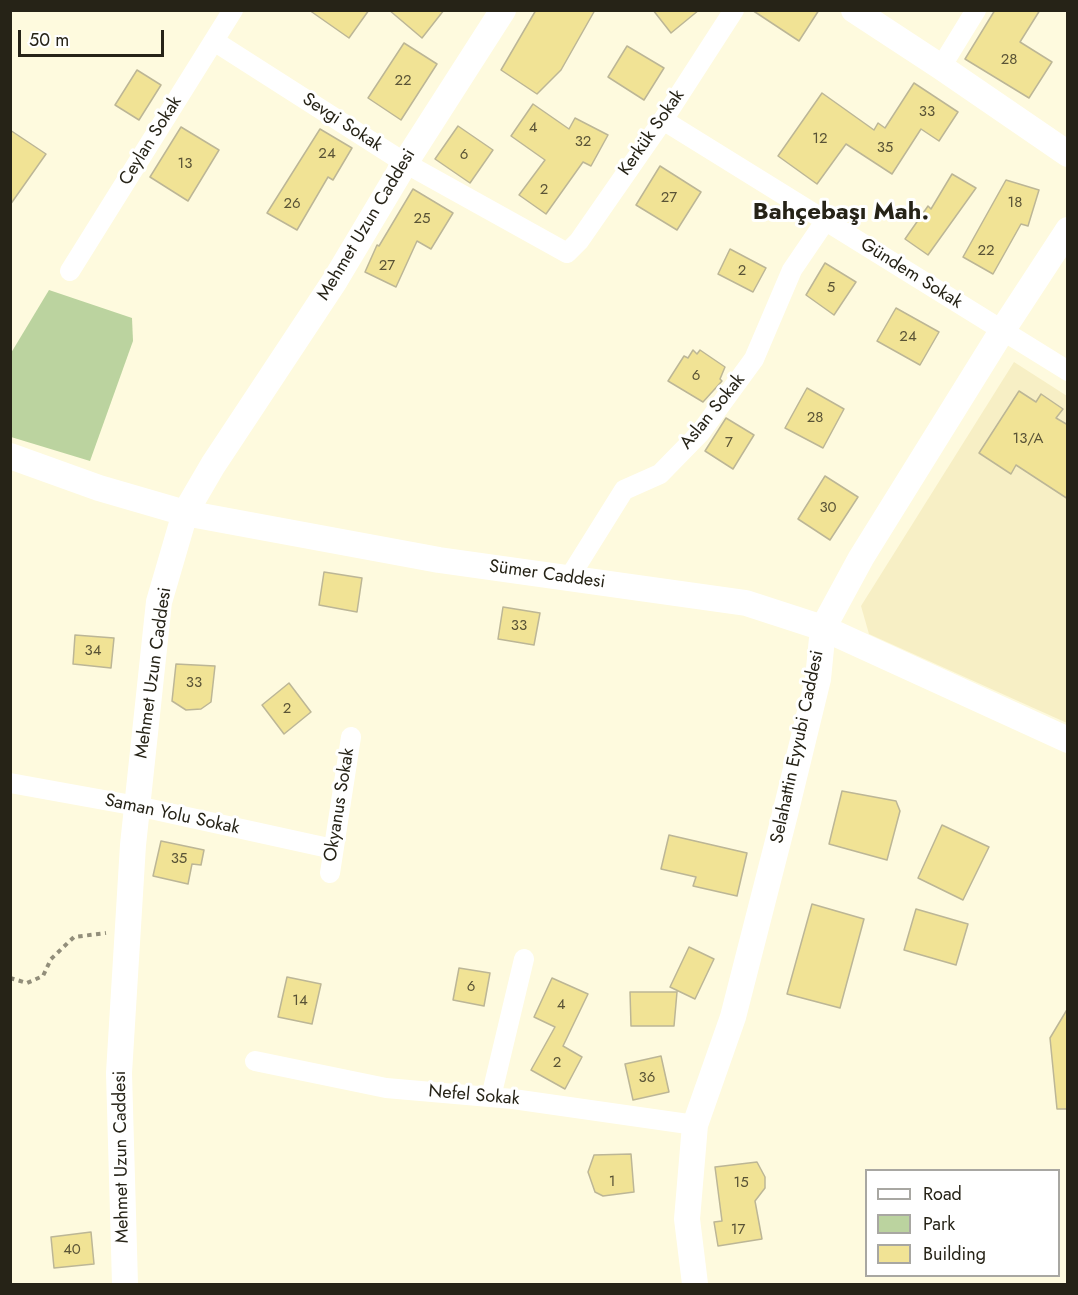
<!DOCTYPE html>
<meta charset="utf-8">
<style>
body{margin:0}
#map{position:relative;width:1078px;height:1295px;overflow:hidden;background:#fefade;font-family:Jost,sans-serif}
canvas{display:block}
.frame{position:absolute;inset:0;border:12px solid #262317;pointer-events:none}
.legend{position:absolute;left:865px;top:1169px;width:195px;height:108px;box-sizing:border-box;background:#fff;border:2px solid #a8a7a2;margin:0;padding:8px 10px;list-style:none;font-size:18px;color:#262317}
.legend li{display:flex;align-items:center;gap:12px;height:30px}
.legend b{width:30px;border:2px solid #a8a7a2}
.scale{position:absolute;left:18px;top:30px;width:146px;height:27px;box-sizing:border-box;border:3px solid #262317;border-top:0;padding-left:8px;font-size:18px;line-height:21px;white-space:nowrap;color:#262317;-webkit-text-stroke:4px #fff;paint-order:stroke}
</style>
<div id="map">
<canvas width="1078" height="1295"></canvas>
<div class="frame"></div>
<ul class="legend">
<li><b style="height:8px;background:#fff"></b>Road</li>
<li><b style="height:16px;background:#bbd39f"></b>Park</li>
<li><b style="height:16px;background:#f1e395"></b>Building</li>
</ul>
<div class="scale">50 m</div>
</div>
<script>
const c = document.querySelector('canvas').getContext('2d');
c.lineJoin = 'round';
function fillPath(path, color) {
  c.fillStyle = color;
  c.fill(path, 'evenodd');
}
function strokePath(path, color, width, dash) {
  c.strokeStyle = color;
  c.lineWidth = width;
  c.lineCap = dash ? 'butt' : 'round';
  c.setLineDash(dash || []);
  c.stroke(path);
}
function write(font, color, halo, rows, align = 'center') {
  c.font = font + ' Jost,sans-serif';
  c.lineWidth = 6;
  c.setLineDash([]);
  c.textBaseline = 'middle';
  c.strokeStyle = halo;
  c.fillStyle = color;
  for (const [text, x, y, turn = 0] of rows) {
    c.save();
    c.translate(x, y);
    c.rotate((+turn || 0) * Math.PI / 180);
    c.textAlign = isNaN(turn) ? turn : align;
    if (halo) c.strokeText(text, 0, 0);
    c.fillText(text, 0, 0);
    c.restore();
  }
}
fillPath(new Path2D(`
 M 1014,362 L 1067,396 L 1067,723 L 869,634 L 861,606 Z`), '#f7efc5');
fillPath(new Path2D(`
 M 49,290 L 132,318 L 133,341 L 90,461 L 11,437 L 11,353 Z`), '#bbd39f');
const building = new Path2D(`
 M 309,10 L 369,10 L 349,38 Z
 M 389,10 L 444,10 L 422,38 Z
 M 536,10 L 595,10 L 561,70 L 537,94 L 501,70 Z
 M 653,10 L 699,10 L 671,33 Z
 M 752,10 L 819,10 L 799,41 Z
 M 995,10 L 1040,10 L 1020,42 L 1052,62 L 1029,98 L 965,59 Z
 M 404,43 L 437,64 L 401,120 L 368,98 Z
 M 627,46 L 664,68 L 644,100 L 608,77 Z
 M 137,70 L 161,85 L 139,120 L 115,105 Z
 M 914,83 L 958,112 L 939,141 L 921,129 L 892,174 L 846,144 L 817,184 L 778,156 L 822,93 L 874,130 L 878,123 L 885,128 Z
 M 533,104 L 569,129 L 575,118 L 608,135 L 591,166 L 583,162 L 546,214 L 519,195 L 545,160 L 511,136 Z
 M 458,126 L 493,150 L 470,183 L 435,159 Z
 M 181,127 L 219,150 L 188,201 L 150,177 Z
 M 320,129 L 352,148 L 333,180 L 328,177 L 297,230 L 267,213 Z
 M 10,130 L 46,154 L 10,205 Z
 M 660,166 L 701,192 L 677,230 L 636,205 Z
 M 952,174 L 976,188 L 928,255 L 905,239 L 928,206 L 931,209 Z
 M 1006,180 L 1039,190 L 1028,226 L 1021,224 L 993,274 L 963,257 Z
 M 413,189 L 453,213 L 431,249 L 417,241 L 396,287 L 365,272 L 377,245 L 379,246 Z
 M 730,249 L 766,268 L 753,292 L 718,274 Z
 M 825,263 L 856,282 L 834,315 L 806,295 Z
 M 896,308 L 939,332 L 920,365 L 877,341 Z
 M 693,350 L 697,354 L 700,350 L 725,367 L 720,379 L 722,381 L 703,402 L 668,381 L 684,356 L 688,358 Z
 M 807,388 L 844,409 L 823,448 L 785,428 Z
 M 1019,391 L 1036,402 L 1041,394 L 1063,409 L 1056,418 L 1068,425 L 1068,499 L 1016,465 L 1011,474 L 979,453 Z
 M 726,418 L 754,435 L 733,469 L 705,451 Z
 M 825,476 L 858,497 L 830,540 L 798,519 Z
 M 324,572 L 362,578 L 357,612 L 319,605 Z
 M 503,607 L 540,613 L 534,645 L 498,639 Z
 M 75,635 L 114,638 L 111,668 L 73,664 Z
 M 176,664 L 215,666 L 211,702 L 201,709 L 186,710 L 172,701 Z
 M 289,683 L 311,712 L 284,734 L 262,705 Z
 M 842,791 L 896,801 L 900,811 L 887,860 L 829,844 Z
 M 942,825 L 989,847 L 963,900 L 918,878 Z
 M 669,835 L 747,853 L 737,896 L 693,886 L 696,877 L 661,869 Z
 M 161,841 L 204,850 L 201,865 L 192,864 L 188,884 L 153,876 Z
 M 812,904 L 864,919 L 840,1008 L 787,994 Z
 M 916,909 L 968,924 L 956,965 L 904,950 Z
 M 689,947 L 714,959 L 695,999 L 670,987 Z
 M 459,968 L 490,973 L 484,1006 L 453,1000 Z
 M 287,977 L 321,984 L 312,1024 L 278,1017 Z
 M 552,978 L 588,994 L 563,1046 L 582,1057 L 565,1089 L 531,1070 L 555,1027 L 534,1017 Z
 M 630,992 L 677,992 L 674,1026 L 631,1026 Z
 M 1068,1008 L 1068,1109 L 1057,1109 L 1050,1038 Z
 M 661,1056 L 669,1092 L 633,1100 L 625,1064 Z
 M 631,1154 L 634,1192 L 603,1196 L 595,1192 L 588,1172 L 594,1155 Z
 M 757,1162 L 765,1177 L 765,1188 L 755,1201 L 762,1239 L 718,1246 L 714,1222 L 722,1221 L 715,1167 Z
 M 91,1232 L 94,1264 L 54,1268 L 51,1237 Z`);
fillPath(building, '#f1e395');
strokePath(building, '#bcb696', 1.5);
strokePath(new Path2D(`
 M 10,978 L 27,983 L 43,976 L 51,959 L 74,937 L 106,933`), '#928e7a', 4, [4.5, 4.5]);
strokePath(new Path2D(`
 M 214,41 L 405,163 L 567,253 L 579,241 L 663,120 L 734,10
 M 941,67 L 976,10
 M 663,120 L 1068,371
 M 70,271 L 233,10
 M 569,578 L 624,490 L 660,474 L 700,433 L 754,359 L 792,270 L 826,220
 M 10,783 L 137,806 L 333,849
 M 330,873 L 351,737
 M 255,1061 L 386,1088 L 513,1099 L 695,1125
 M 491,1097 L 524,959`), '#fff', 20);
strokePath(new Path2D(`
 M 854,10 L 941,67 L 1068,154
 M 10,456 L 99,488 L 185,513 L 439,560 L 746,603 L 823,628 L 1068,740
 M 125,1284 L 119,1073 L 133,845 L 159,602 L 185,513 L 213,465 L 334,282 L 405,163 L 503,10
 M 695,1284 L 687,1219 L 695,1125 L 733,1017 L 785,814 L 818,679 L 823,628 L 861,558 L 1002,331 L 1068,230`), '#fff', 26);
write('15px', '#595336', null, [
 ["28",1009,60],
 ["22",403,81],
 ["33",927,112],
 ["4",533,128],
 ["12",820,139],
 ["32",583,142],
 ["35",885,148],
 ["24",327,154],
 ["6",464,155],
 ["13",185,164],
 ["2",544,190],
 ["27",669,198],
 ["18",1015,203],
 ["26",292,204],
 ["25",422,219],
 ["22",986,251],
 ["27",387,266],
 ["2",742,271],
 ["5",831,288],
 ["24",908,337],
 ["6",696,376],
 ["28",815,418],
 ["13/A",1028,439],
 ["7",729,443],
 ["30",828,508],
 ["33",519,626],
 ["34",93,651],
 ["33",194,683],
 ["2",287,709],
 ["35",179,859],
 ["6",471,987],
 ["14",300,1001],
 ["4",561,1005],
 ["2",557,1063],
 ["36",647,1078],
 ["1",612,1182],
 ["15",741,1183],
 ["17",738,1230],
 ["40",72,1250]
]);
write('18px', '#262317', '#fff', [
 ["Sevgi Sokak",342,123,33],
 ["Kerkük Sokak",652,133,-55],
 ["Ceylan Sokak",151,141,-58],
 ["Mehmet Uzun Caddesi",367,225,-59],
 ["Gündem Sokak",911,274,32],
 ["Aslan Sokak",713,412,-51],
 ["Sümer Caddesi",547,575,8],
 ["Mehmet Uzun Caddesi",154,673,-82],
 ["Selahattin Eyyubi Caddesi",798,747,-78],
 ["Okyanus Sokak",340,805,-81],
 ["Saman Yolu Sokak",172,815,12],
 ["Nefel Sokak",474,1096,5],
 ["Mehmet Uzun Caddesi",122,1157,-91]
]);
write('bold 24px', '#262317', '#fff', [
 ["Bahçebaşı Mah.",841,213]
]);
</script>
